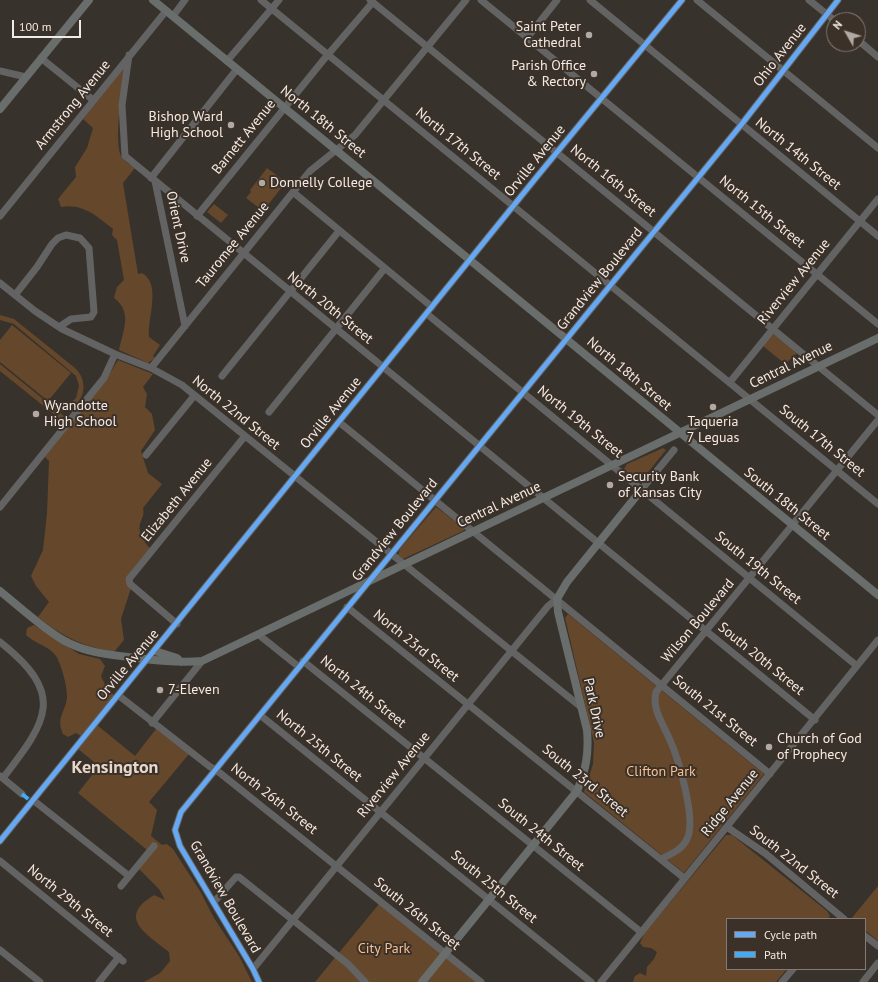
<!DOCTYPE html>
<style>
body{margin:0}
#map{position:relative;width:878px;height:982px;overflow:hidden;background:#38322c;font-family:"PT Sans",sans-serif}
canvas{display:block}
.legend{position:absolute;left:726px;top:918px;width:140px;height:52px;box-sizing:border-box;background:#3c3128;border:1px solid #857b74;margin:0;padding:5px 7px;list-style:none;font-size:12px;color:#f2ebe5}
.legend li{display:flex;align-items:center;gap:8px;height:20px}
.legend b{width:20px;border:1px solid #857b74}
.north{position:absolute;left:826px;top:12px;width:40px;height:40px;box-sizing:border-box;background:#3c3128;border:1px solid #857b74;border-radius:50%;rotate:309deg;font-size:11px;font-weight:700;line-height:16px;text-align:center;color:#f2ebe5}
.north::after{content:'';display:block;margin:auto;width:14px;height:18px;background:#b1aaa4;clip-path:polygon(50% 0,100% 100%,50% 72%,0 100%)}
.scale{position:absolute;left:12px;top:20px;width:69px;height:18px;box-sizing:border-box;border:2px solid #f2ebe5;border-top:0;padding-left:5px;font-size:12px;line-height:14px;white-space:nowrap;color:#f2ebe5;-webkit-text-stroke:3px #3c3128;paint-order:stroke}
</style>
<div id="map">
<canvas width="878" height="982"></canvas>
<ul class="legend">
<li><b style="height:5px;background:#66a8f1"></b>Cycle path</li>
<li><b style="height:5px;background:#42abf6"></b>Path</li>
</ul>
<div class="north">N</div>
<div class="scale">100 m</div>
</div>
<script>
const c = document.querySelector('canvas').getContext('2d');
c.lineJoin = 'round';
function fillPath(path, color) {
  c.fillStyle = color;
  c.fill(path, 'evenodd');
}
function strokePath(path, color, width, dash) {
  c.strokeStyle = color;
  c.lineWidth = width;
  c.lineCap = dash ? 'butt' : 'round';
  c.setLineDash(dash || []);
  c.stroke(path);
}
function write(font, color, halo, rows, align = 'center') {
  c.font = font + ' "PT Sans",sans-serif';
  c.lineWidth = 4;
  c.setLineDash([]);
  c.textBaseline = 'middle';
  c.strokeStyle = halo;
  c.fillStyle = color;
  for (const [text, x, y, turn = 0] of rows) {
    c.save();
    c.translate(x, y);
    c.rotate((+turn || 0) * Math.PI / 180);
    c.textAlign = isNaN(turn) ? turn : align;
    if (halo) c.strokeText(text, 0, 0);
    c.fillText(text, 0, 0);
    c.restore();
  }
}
fillPath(new Path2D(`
 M 123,69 L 124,69 C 122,88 114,140 121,156 C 124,161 130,165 135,168 L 123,183 L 138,274 L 142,273 C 162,284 147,319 149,337 L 160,345 L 153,356 L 155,358 L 148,363 L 119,350 C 123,331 133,312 114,298 L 117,287 L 124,280 L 117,240 L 112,235 L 113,229 C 97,216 82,203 61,207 L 58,199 L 76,177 L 75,167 L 87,148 L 93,128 L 83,119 Z
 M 267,168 L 286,182 L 263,211 L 246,198 L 251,192 L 250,190 Z
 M 214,204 L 228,215 L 221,223 L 207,212 Z
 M 0,315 L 14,319 L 75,368 C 92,384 82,410 59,412 L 64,416 L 61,420 L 0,371 L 0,364 L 48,403 C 58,409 68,406 76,398 L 79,386 L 76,376 L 14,324 L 0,320 Z
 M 12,325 L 71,373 L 48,401 L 0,362 L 0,340 Z
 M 773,334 L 798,352 L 785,364 L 763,346 Z
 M 118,360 L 153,374 L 143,387 L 147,394 L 145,407 L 152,414 L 155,430 L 141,451 L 148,473 L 162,484 L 143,508 C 146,520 134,523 143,538 C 145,542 146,545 150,548 L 129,574 L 131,588 L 121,619 L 124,640 L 114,652 C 82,646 63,637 38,617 L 49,602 L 36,586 L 31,576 L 43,550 L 47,513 L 49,461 L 44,456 L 107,378 Z
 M 663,448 L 666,450 L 640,482 L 625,471 L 624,469 L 627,464 Z
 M 436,507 L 465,529 L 463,531 L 403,559 L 398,555 L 400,549 Z
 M 568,614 L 764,774 L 684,873 L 584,792 L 593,764 L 594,743 L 566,622 L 565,618 Z
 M 34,625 L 79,654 L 100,659 L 105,666 L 101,676 L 107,689 L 115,696 L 81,736 L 76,733 L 68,737 L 63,734 C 56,717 65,713 67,698 C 68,689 61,663 56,656 C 48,645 35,644 26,635 L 27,628 Z
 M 97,725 L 135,756 L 156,729 L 189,754 L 149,802 L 157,810 L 151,836 L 162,845 L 167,844 L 173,849 L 200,891 L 214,918 L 239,956 L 252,982 L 144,982 L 160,973 L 170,961 L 169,952 C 147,934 116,918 154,895 L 165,900 L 159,889 L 135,865 L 147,850 L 78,793 L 99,766 L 78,749 Z
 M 726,835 L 732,835 L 827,911 L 830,916 L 828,919 L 727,919 L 727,969 L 787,969 L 776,982 L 633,982 L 635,976 L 640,973 L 646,976 L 647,967 L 654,959 L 657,952 L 651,948 L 643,947 L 640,943 L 644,934 Z
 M 878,886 L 878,941 L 865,930 L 865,919 L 851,919 Z
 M 379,904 L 476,982 L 315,982 Z`), '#65472b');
strokePath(new Path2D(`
 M 261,0 L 878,504
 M 370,0 L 878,415
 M 481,0 L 878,324
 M 590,0 L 878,236
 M 697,0 L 878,148
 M 809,0 L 834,20
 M 173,16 L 185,0
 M 527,38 L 557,0
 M 858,40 L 878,57
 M 129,55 L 122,105 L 125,156 L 815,720
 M 41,58 L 93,100
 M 227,61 L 279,0
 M 0,71 L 26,77
 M 151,178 L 237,69
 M 155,181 L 185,326
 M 293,192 L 432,307
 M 0,216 L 166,11
 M 197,216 L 325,58 L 373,2
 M 0,283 L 35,311 L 62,329 L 115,354 L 151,368 L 182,385 L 581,707
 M 15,295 L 37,267 L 52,244 L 58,238 L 66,235 L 80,238 L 89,248 L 94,312 L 91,317 L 71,319 L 59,327
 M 427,314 L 857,666
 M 151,368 L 310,171 L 355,135 L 466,0
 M 222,376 L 339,231
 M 730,382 L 878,199
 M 269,412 L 385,268
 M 339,422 L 770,774
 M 146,455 L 194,396
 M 642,489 L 674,450
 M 0,507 L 104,378 L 115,354
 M 347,607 L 684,878
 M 177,624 L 130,584 L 129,579 L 245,436
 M 259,635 L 299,667
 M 0,642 C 66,694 48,720 3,778
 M 303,661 L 641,932
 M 118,695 L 209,766 L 220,773 L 481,982
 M 260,715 L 591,982
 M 152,723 L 202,661
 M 0,776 L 22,794
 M 33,800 L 129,876
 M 727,827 L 766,854 L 844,919
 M 0,841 L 535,179 L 682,0
 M 661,859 C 671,854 682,850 687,839 C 697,820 678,757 669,738 C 662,722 652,709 656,692 L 878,420
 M 0,861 L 123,961
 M 121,886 L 154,846
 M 214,902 L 236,877 L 239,877 L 348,964 L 365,982
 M 865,936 L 878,946
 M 0,950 L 40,982
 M 253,969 L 548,606 L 557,599
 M 99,982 L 119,957
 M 259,982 L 253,969 L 180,846 L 175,830 L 181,812 L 741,125 L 838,0
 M 601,982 L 878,640
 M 782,982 L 793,969
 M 863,982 L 878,963`), '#636363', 7);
strokePath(new Path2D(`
 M 153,0 L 878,595
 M 0,109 L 89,0
 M 0,591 C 20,607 41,627 63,640 C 84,652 105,654 128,657 C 153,660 177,663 202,661 L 878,338
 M 155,651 L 177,658 L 181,662
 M 422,982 L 577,791 C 586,770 589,753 587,730 L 558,612 L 557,599 L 567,582 L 642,489`), '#696d6b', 8);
strokePath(new Path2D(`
 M 22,794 L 32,802`), '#42abf6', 4, [8, 4]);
strokePath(new Path2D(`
 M 0,841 L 535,179 L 682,0
 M 259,982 L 253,969 L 180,846 L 175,830 L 181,812 L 741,125 L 838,0`), '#66a8f1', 5);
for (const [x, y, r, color] of [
 [589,35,4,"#b1aaa4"],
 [594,74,4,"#b1aaa4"],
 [231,125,4,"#b1aaa4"],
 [262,183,4,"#b1aaa4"],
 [713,407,4,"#b1aaa4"],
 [36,414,4,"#b1aaa4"],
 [610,485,4,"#b1aaa4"],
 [160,690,4,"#b1aaa4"],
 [769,747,4,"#b1aaa4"]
]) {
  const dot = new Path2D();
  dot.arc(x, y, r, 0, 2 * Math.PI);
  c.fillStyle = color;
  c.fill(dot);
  strokePath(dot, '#3c3128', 1.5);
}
write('14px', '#f2ebe5', '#3c3128', [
 ["Saint Peter",581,27,"right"],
 ["Cathedral",581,43,"right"],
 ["Parish Office",586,66,"right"],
 ["& Rectory",586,82,"right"],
 ["Bishop Ward",223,117,"right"],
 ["High School",223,133,"right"],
 ["Donnelly College",270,183],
 ["Wyandotte",44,406],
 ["High School",44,422],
 ["Taqueria",713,422,"center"],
 ["7 Leguas",713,438,"center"],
 ["Security Bank",618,477],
 ["of Kansas City",618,493],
 ["7-Eleven",168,690],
 ["Church of God",777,739],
 ["of Prophecy",777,755]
], 'left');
write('14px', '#f2ebe5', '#3c3128', [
 ["Ohio Avenue",780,55,-52],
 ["Armstrong Avenue",73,105,-51],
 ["North 18th Street",323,122,39],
 ["Barnett Avenue",244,137,-51],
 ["North 17th Street",458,144,39],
 ["North 14th Street",798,154,39],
 ["Orville Avenue",535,161,-51],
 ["North 16th Street",613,181,39],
 ["North 15th Street",762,212,39],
 ["Orient Drive",178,227,78],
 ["Tauromee Avenue",233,245,-51],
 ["Grandview Boulevard",600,279,-51],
 ["Riverview Avenue",794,282,-51],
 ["North 20th Street",330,308,39],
 ["Central Avenue",791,365,-26],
 ["North 18th Street",629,374,40],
 ["North 22nd Street",236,413,39],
 ["Orville Avenue",331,413,-51],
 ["North 19th Street",580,422,39],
 ["South 17th Street",822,441,39],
 ["Elizabeth Avenue",177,500,-51],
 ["South 18th Street",787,504,39],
 ["Central Avenue",499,505,-25],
 ["Grandview Boulevard",395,530,-51],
 ["South 19th Street",758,568,39],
 ["Wilson Boulevard",698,621,-50],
 ["North 23rd Street",416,646,39],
 ["South 20th Street",761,659,39],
 ["Orville Avenue",128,665,-50],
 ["North 24th Street",363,692,39],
 ["Park Drive",594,708,78],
 ["South 21st Street",715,711,39],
 ["North 25th Street",319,746,39],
 ["Riverview Avenue",394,775,-51],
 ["South 23rd Street",585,781,39],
 ["North 26th Street",274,799,38],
 ["Ridge Avenue",730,803,-51],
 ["South 24th Street",541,835,39],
 ["South 22nd Street",794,862,38],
 ["South 25th Street",494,887,39],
 ["Grandview Boulevard",225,897,60],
 ["North 29th Street",70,901,39],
 ["South 26th Street",417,914,39]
]);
write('14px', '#f6c091', '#3c3128', [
 ["Clifton Park",661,772],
 ["City Park",384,949]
]);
write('bold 18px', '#e6d7cb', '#3c3128', [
 ["Kensington",115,768]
]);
</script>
